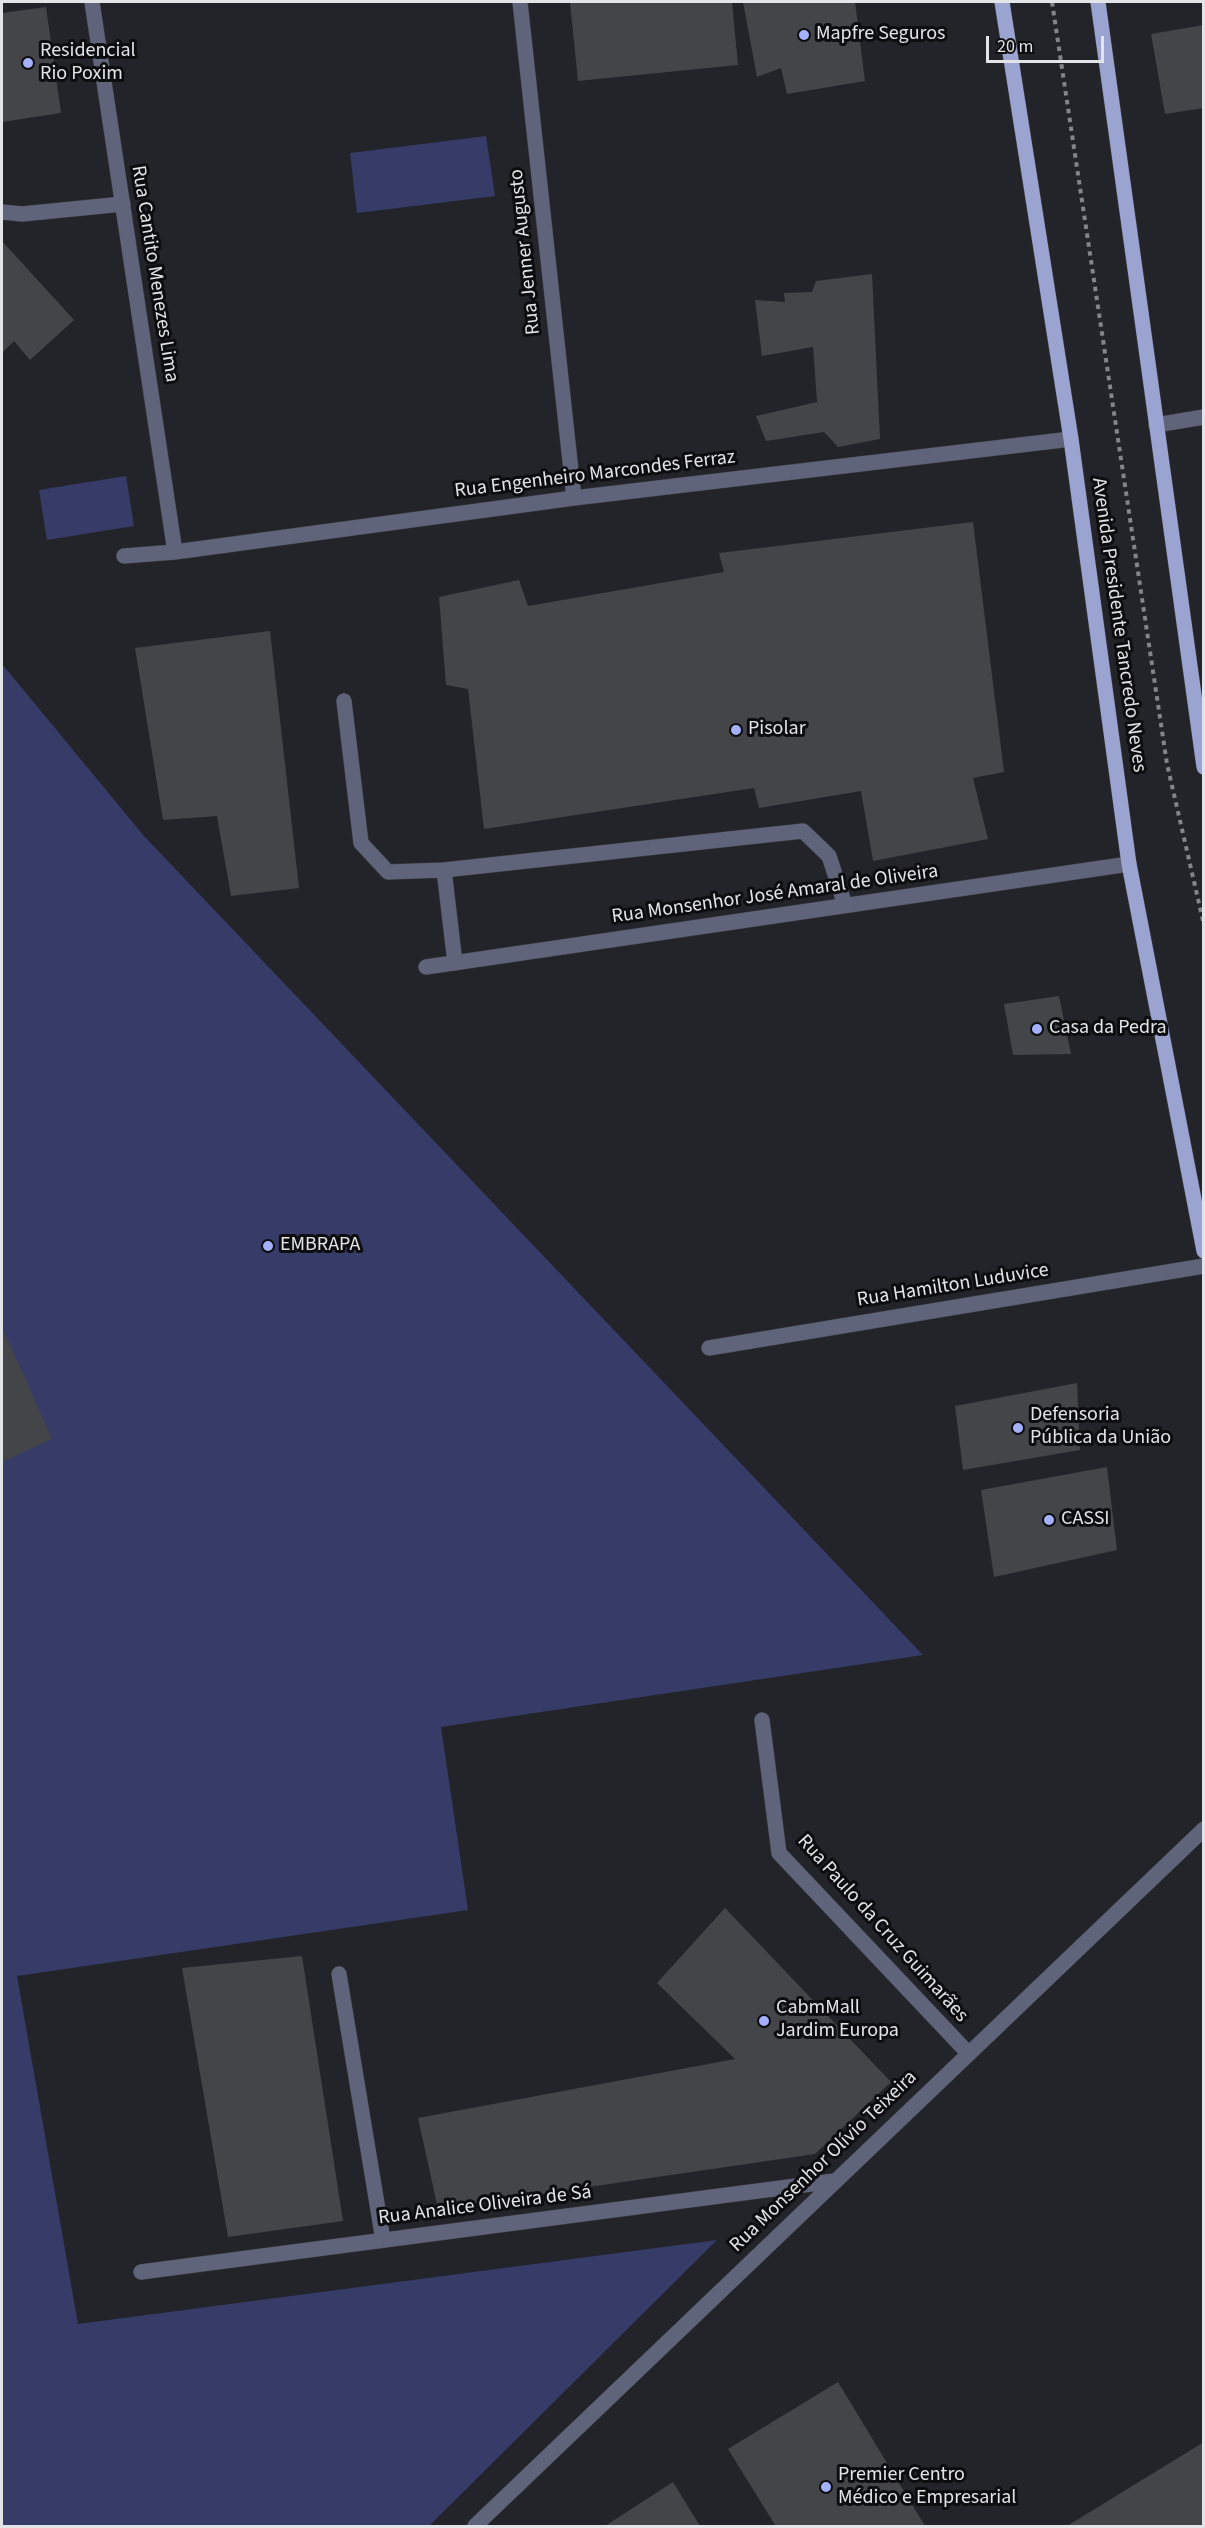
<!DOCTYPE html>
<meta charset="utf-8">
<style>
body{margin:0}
#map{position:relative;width:1205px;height:2528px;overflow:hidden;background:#232429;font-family:"Source Sans 3",sans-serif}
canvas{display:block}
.frame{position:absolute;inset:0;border:3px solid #e3e4e7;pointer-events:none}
.scale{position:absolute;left:986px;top:36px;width:118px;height:27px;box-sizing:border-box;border:3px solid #e3e4e7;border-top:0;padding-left:8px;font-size:18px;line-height:21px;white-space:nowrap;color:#e3e4e7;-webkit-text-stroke:4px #0d0d0f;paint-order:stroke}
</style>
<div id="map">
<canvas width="1205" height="2528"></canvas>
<div class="frame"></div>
<div class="scale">20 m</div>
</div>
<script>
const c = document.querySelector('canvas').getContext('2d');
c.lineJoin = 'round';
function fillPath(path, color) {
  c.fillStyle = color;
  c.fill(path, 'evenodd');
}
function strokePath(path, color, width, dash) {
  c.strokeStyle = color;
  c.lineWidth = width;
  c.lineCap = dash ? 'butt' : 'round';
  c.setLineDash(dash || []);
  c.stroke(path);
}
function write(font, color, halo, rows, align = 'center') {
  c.font = font + ' "Source Sans 3",sans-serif';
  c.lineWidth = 6;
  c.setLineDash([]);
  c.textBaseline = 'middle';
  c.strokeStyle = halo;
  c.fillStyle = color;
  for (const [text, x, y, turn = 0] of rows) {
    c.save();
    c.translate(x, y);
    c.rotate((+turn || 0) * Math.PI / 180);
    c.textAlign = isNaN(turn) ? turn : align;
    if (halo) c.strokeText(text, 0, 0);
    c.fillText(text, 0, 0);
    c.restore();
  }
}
fillPath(new Path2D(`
 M 486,136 L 495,196 L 357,213 L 350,153 Z
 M 126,476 L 134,526 L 47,540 L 39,490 Z
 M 2,664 L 144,836 L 923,1655 L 441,1727 L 468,1910 L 17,1976 L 78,2324 L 717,2240 L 429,2526 L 2,2526 Z`), '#363c67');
fillPath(new Path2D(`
 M 570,2 L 732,2 L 738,65 L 578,81 Z
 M 743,2 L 855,2 L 865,81 L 787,94 L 781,68 L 757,77 Z
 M 46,7 L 61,113 L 2,122 L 2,13 Z
 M 1204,25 L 1204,108 L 1165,114 L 1151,34 Z
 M 2,241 L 74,320 L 30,360 L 14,341 L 2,353 Z
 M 872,274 L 880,439 L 838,447 L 824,432 L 766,441 L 756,416 L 817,402 L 813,347 L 762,356 L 755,300 L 785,302 L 784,293 L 812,292 L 816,281 Z
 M 973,522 L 1004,772 L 973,778 L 988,839 L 873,861 L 861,791 L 759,808 L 754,788 L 484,829 L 468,689 L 446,685 L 439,597 L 519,580 L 528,606 L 724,572 L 719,553 Z
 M 270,631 L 299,888 L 231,896 L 217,816 L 163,820 L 135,648 Z
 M 1059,996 L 1071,1054 L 1013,1055 L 1004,1004 Z
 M 2,1327 L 52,1439 L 2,1462 Z
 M 1077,1383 L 1080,1450 L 963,1470 L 955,1406 Z
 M 1107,1467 L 1117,1550 L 994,1577 L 981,1490 Z
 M 725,1908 L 891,2082 L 815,2154 L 438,2209 L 418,2118 L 735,2059 L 657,1983 Z
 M 302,1956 L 343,2221 L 228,2237 L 182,1968 Z
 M 838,2382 L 925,2526 L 773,2526 L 775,2525 L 728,2449 Z
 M 1204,2442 L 1204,2526 L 1067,2526 Z
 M 673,2482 L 700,2526 L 605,2526 Z`), '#434549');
const service = new Path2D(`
 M 2,212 L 22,214 L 123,204
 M 344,701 L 361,843 L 388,872 L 444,870 L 803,831 L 829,856 L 845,905
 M 444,870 L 455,963`);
const minor = new Path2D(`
 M 92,2 L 175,552
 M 520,2 L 574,498
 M 1156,425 L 1204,417
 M 124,556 L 175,552 L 574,498 L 1071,439
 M 426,967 L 1129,864
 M 709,1348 L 1204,1266
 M 762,1720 L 779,1853 L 968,2053
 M 339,1974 L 383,2240
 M 141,2272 L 834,2181
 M 475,2526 L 1204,1829`);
const primary = new Path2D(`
 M 1002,2 L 1071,439 L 1129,864 L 1204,1251
 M 1098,2 L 1204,767`);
strokePath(service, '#3e3f44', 16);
strokePath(minor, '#3e3f44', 16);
strokePath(primary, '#3e3f44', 16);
strokePath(new Path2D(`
 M 1052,2 L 1167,764 L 1204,925`), '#848589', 4, [4.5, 4.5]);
strokePath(service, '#60647a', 15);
strokePath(minor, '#60647a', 15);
strokePath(primary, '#9ba3d0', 15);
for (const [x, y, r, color] of [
 [804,35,6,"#a5b1fc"],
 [28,63,6,"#a5b1fc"],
 [736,730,6,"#a5b1fc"],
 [1037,1029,6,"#a5b1fc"],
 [268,1246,6,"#a5b1fc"],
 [1018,1428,6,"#a5b1fc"],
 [1049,1520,6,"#a5b1fc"],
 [764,2021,6,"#a5b1fc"],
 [826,2487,6,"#a5b1fc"]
]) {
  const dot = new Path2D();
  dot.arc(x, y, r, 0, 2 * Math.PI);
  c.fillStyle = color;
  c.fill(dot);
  strokePath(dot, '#0d0d0f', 2);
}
write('20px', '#e3e4e7', '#0d0d0f', [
 ["Mapfre Seguros",816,35],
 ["Residencial",40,52],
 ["Rio Poxim",40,75],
 ["Pisolar",748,730],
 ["Casa da Pedra",1049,1029],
 ["EMBRAPA",280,1246],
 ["Defensoria",1030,1416],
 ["Pública da União",1030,1439],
 ["CASSI",1061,1520],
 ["CabmMall",776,2009],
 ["Jardim Europa",776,2032],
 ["Premier Centro",838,2476],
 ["Médico e Empresarial",838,2499]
], 'left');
write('20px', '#e3e4e7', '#0d0d0f', [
 ["Rua Jenner Augusto",526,252,-96],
 ["Rua Cantito Menezes Lima",154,274,81],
 ["Rua Engenheiro Marcondes Ferraz",595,475,-7],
 ["Avenida Presidente Tancredo Neves",1118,625,82],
 ["Rua Monsenhor José Amaral de Oliveira",775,895,-8],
 ["Rua Hamilton Luduvice",953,1286,-9],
 ["Rua Paulo da Cruz Guimarães",882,1929,48],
 ["Rua Monsenhor Olívio Teixeira",824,2162,-44],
 ["Rua Analice Oliveira de Sá",485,2206,-7]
]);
</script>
